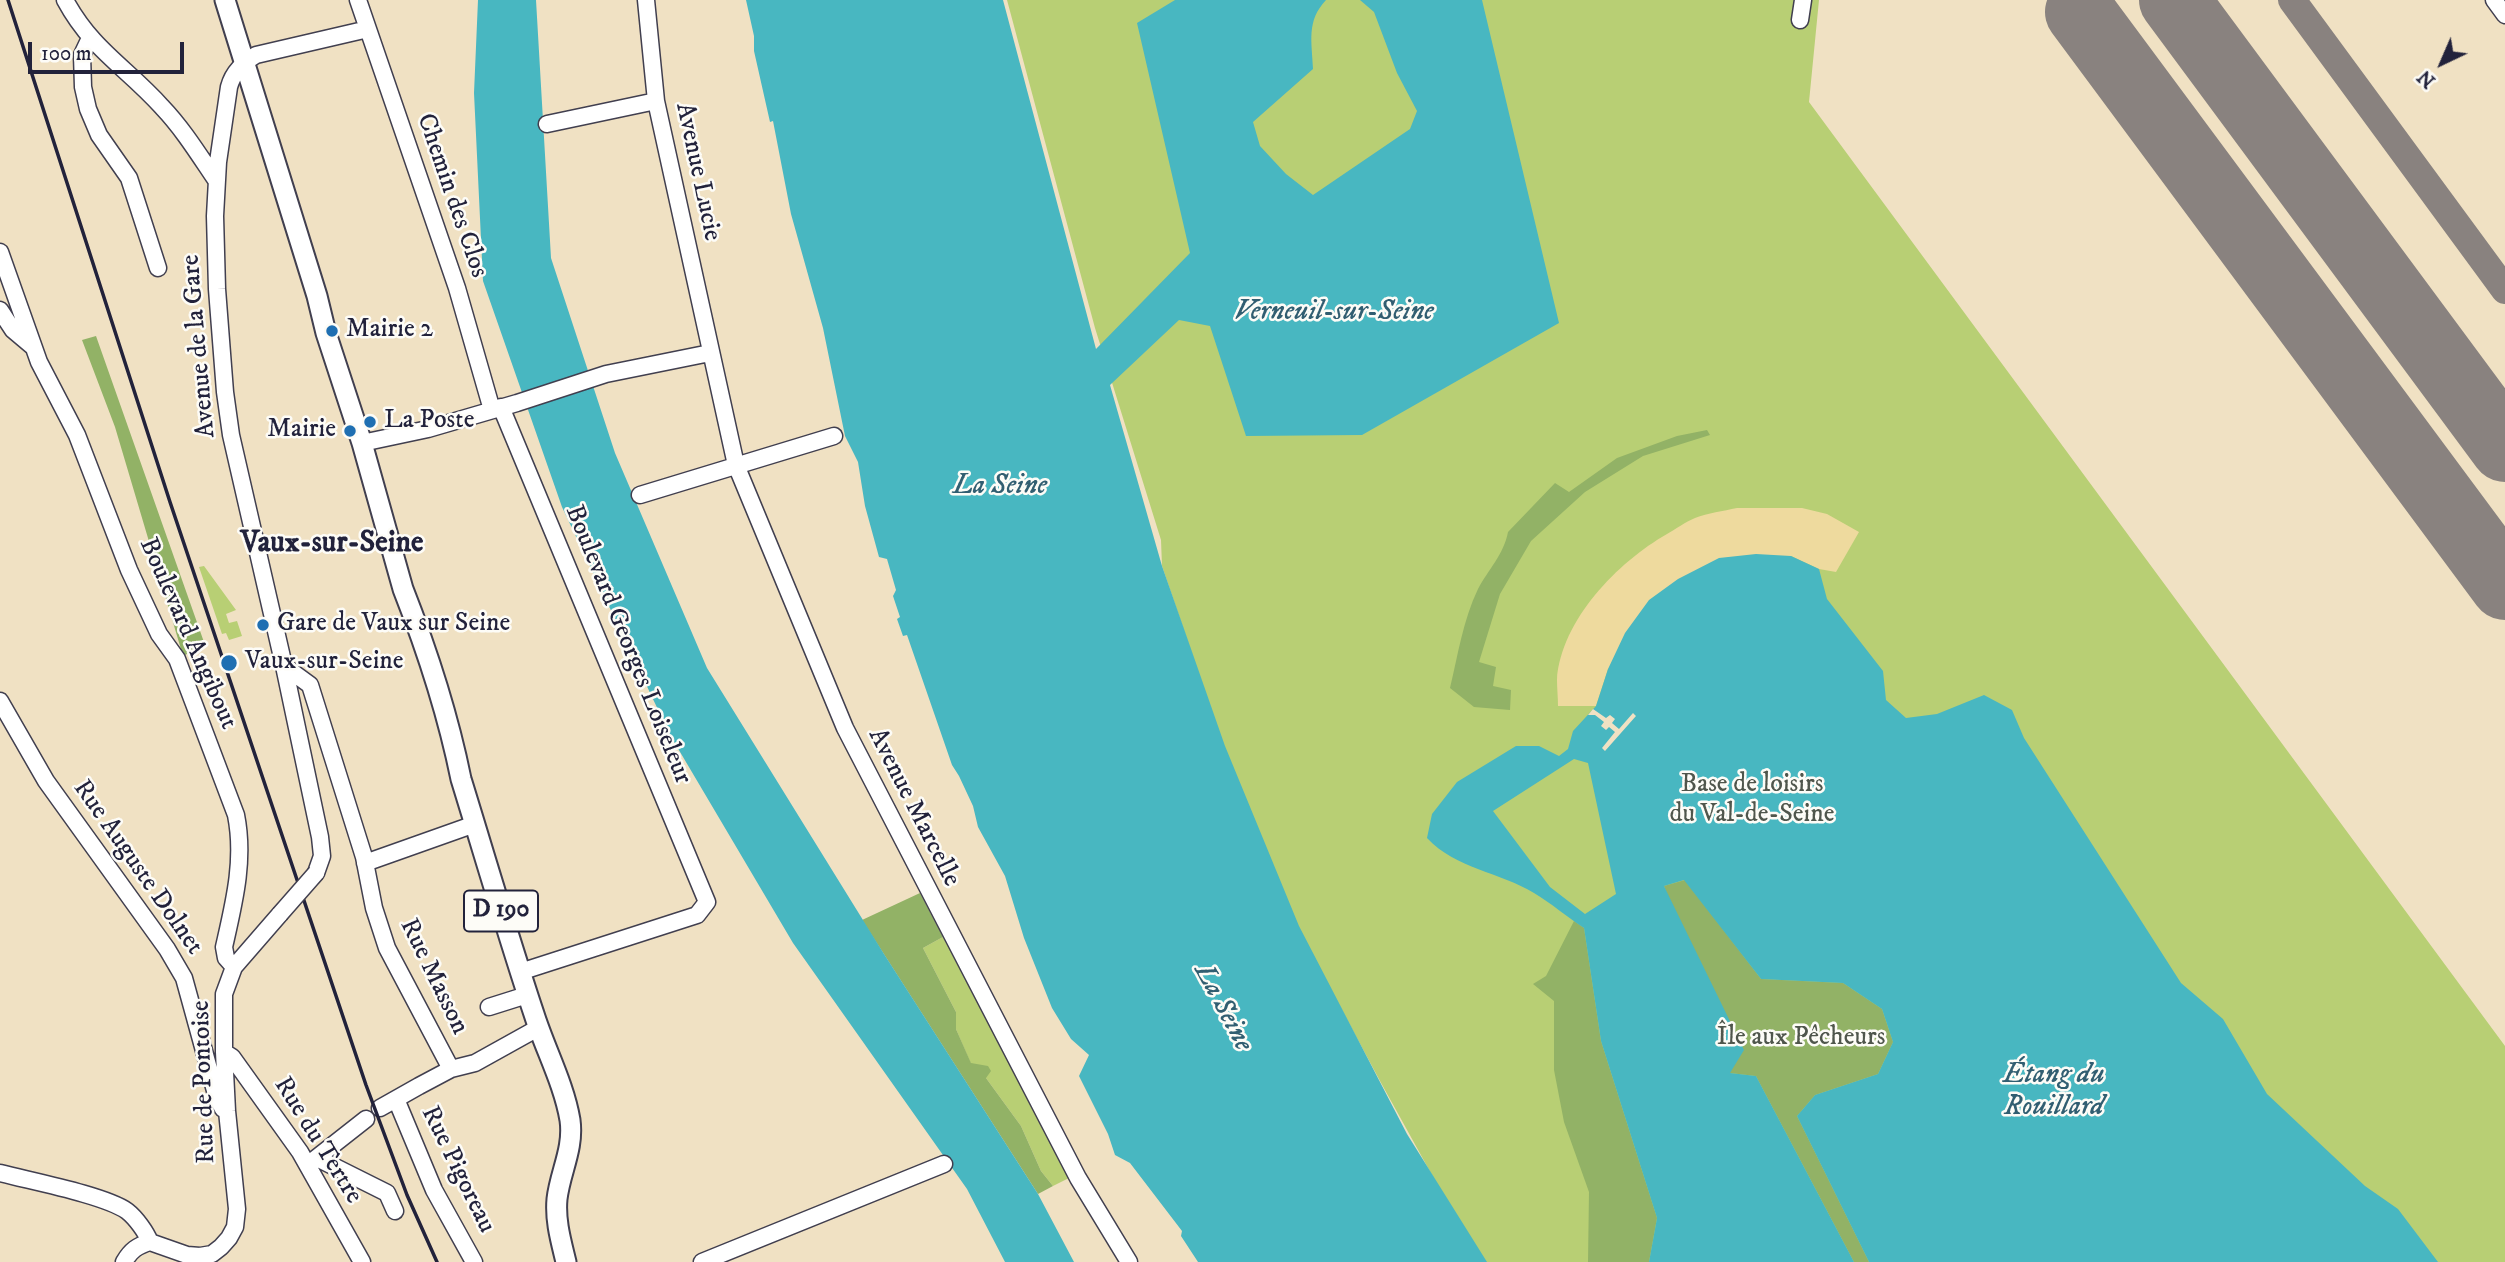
<!DOCTYPE html>
<meta charset="utf-8">
<style>
body{margin:0}
#map{position:relative;width:2505px;height:1262px;overflow:hidden;background:#f0e1c3;font-family:"IM FELL DW Pica",serif}
canvas{display:block}
.north{position:absolute;left:2407px;top:28px;width:70px;height:70px;-webkit-text-stroke:5px #fdfcf7;paint-order:stroke;rotate:224deg;font-size:19px;font-weight:700;line-height:28px;text-align:center;color:#22223b}
.north::after{content:'';display:block;margin:auto;width:24px;height:32px;background:#22223b;clip-path:polygon(50% 0,100% 100%,50% 72%,0 100%)}
.scale{position:absolute;left:28px;top:42px;width:156px;height:32px;box-sizing:border-box;border:4px solid #22223b;border-top:0;padding-left:9px;font-size:21px;line-height:24px;white-space:nowrap;color:#22223b;-webkit-text-stroke:5px #fdfcf7;paint-order:stroke}
</style>
<div id="map">
<canvas width="2505" height="1262"></canvas>
<div class="north">N</div>
<div class="scale">100 m</div>
</div>
<script>
const c = document.querySelector('canvas').getContext('2d');
c.lineJoin = 'round';
function fillPath(path, color) {
  c.fillStyle = color;
  c.fill(path, 'evenodd');
}
function strokePath(path, color, width, dash) {
  c.strokeStyle = color;
  c.lineWidth = width;
  c.lineCap = dash ? 'butt' : 'round';
  c.setLineDash(dash || []);
  c.stroke(path);
}
function write(font, color, halo, rows, align = 'center') {
  c.font = font + ' "IM FELL DW Pica",serif';
  c.lineWidth = 5;
  c.setLineDash([]);
  c.textBaseline = 'middle';
  c.strokeStyle = halo;
  c.fillStyle = color;
  for (const [text, x, y, turn = 0] of rows) {
    c.save();
    c.translate(x, y);
    c.rotate((+turn || 0) * Math.PI / 180);
    c.textAlign = isNaN(turn) ? turn : align;
    if (halo) c.strokeText(text, 0, 0);
    c.fillText(text, 0, 0);
    c.restore();
  }
}
fillPath(new Path2D(`
 M 1007,0 L 1819,0 L 1809,102 L 2505,1046 L 2505,1262 L 1480,1262 L 1380,1081 L 1264,865 L 1162,566 L 1161,540 L 1095,328 Z
 M 204,566 L 236,610 L 226,614 L 229,623 L 237,621 L 242,636 L 229,640 L 226,633 L 222,634 L 199,567 Z
 M 943,937 L 1069,1178 L 1053,1186 L 1041,1171 L 1021,1126 L 986,1078 L 971,1064 L 956,1029 L 956,1012 L 923,948 Z`), '#b8cf74');
fillPath(new Path2D(`
 M 96,336 L 205,645 L 183,656 L 115,427 L 82,340 Z
 M 1707,430 L 1710,435 L 1643,456 L 1585,492 L 1531,541 L 1500,594 L 1479,662 L 1496,667 L 1493,686 L 1511,690 L 1510,710 L 1474,707 L 1450,688 C 1458,655 1463,620 1478,589 C 1488,570 1504,554 1508,532 L 1555,483 L 1569,492 L 1617,458 L 1677,436 Z
 M 1685,880 L 1761,979 L 1843,983 L 1882,1009 L 1893,1042 L 1878,1074 L 1815,1095 L 1797,1116 L 1869,1262 L 1854,1262 L 1756,1076 L 1730,1073 L 1664,886 Z
 M 920,893 L 943,937 L 923,948 L 956,1012 L 956,1029 L 971,1063 L 988,1066 L 991,1071 L 986,1078 L 1021,1126 L 1041,1171 L 1053,1186 L 1038,1194 L 862,920 Z
 M 1574,921 L 1584,928 L 1601,1041 L 1657,1218 L 1649,1262 L 1588,1262 L 1589,1192 L 1564,1122 L 1554,1070 L 1554,1001 L 1533,984 L 1546,976 Z`), '#92b266');
fillPath(new Path2D(`
 M 1737,508 L 1802,508 L 1827,514 L 1859,532 L 1836,572 L 1819,569 L 1791,556 L 1608,669 L 1596,706 L 1558,706 C 1558,698 1557,688 1557,680 C 1561,620 1618,562 1667,534 C 1676,529 1685,522 1695,518 C 1708,513 1723,511 1737,508 Z`), '#eeda9e');
fillPath(new Path2D(`
 M 478,0 L 536,0 L 551,258 L 615,453 L 707,668 L 884,954 L 1038,1194 L 1074,1262 L 1005,1262 L 967,1189 L 793,943 L 670,735 L 562,507 L 483,281 L 474,93 Z
 M 746,0 L 1003,0 L 1096,349 L 1190,253 L 1137,23 L 1175,0 L 1326,0 C 1306,21 1312,42 1313,69 L 1253,122 L 1260,146 L 1286,174 L 1313,195 L 1410,129 L 1417,111 L 1397,73 L 1374,12 L 1360,0 L 1482,0 L 1559,323 L 1362,435 L 1246,436 L 1210,326 L 1179,320 L 1110,385 L 1162,566 L 1225,746 L 1299,926 L 1407,1134 L 1487,1262 L 1198,1262 L 1181,1236 L 1182,1231 L 1130,1163 L 1115,1155 L 1108,1134 L 1079,1076 L 1089,1055 L 1071,1039 L 1052,1008 L 1024,938 L 1005,876 L 978,827 L 973,806 L 959,776 L 952,765 L 907,635 L 903,636 L 897,619 L 900,617 L 893,596 L 896,590 L 887,559 L 879,557 L 865,506 L 858,462 L 845,436 L 823,328 L 791,214 L 773,121 L 770,122 L 754,51 L 754,36 Z
 M 1756,554 L 1791,556 L 1819,569 L 1827,599 L 1883,671 L 1886,700 L 1906,718 L 1937,714 L 1984,695 L 2012,710 L 2024,738 L 2181,983 L 2223,1019 L 2267,1094 L 2365,1186 L 2398,1209 L 2438,1262 L 1869,1262 L 1797,1116 L 1815,1095 L 1878,1074 L 1893,1042 L 1882,1009 L 1843,983 L 1761,979 L 1684,880 L 1664,886 L 1744,1050 L 1730,1073 L 1756,1076 L 1854,1262 L 1649,1262 L 1657,1218 L 1601,1041 L 1584,928 C 1567,917 1551,903 1534,893 C 1500,872 1456,869 1427,838 L 1432,814 L 1457,782 L 1516,746 L 1539,746 L 1559,756 L 1568,749 L 1573,731 L 1596,706 L 1608,669 L 1625,633 L 1649,600 L 1678,579 L 1719,558 ZM 1574,759 L 1588,763 L 1616,894 L 1585,914 L 1550,887 L 1493,811 Z`), '#48b7c1');
fillPath(new Path2D(`
 M 1593,709 L 1606,718 L 1610,715 L 1615,719 L 1612,723 L 1619,729 L 1633,713 L 1636,716 L 1605,751 L 1602,748 L 1615,732 L 1609,727 L 1606,730 L 1601,726 L 1604,722 L 1595,715 L 1588,715 Z`), '#f0e1c3');
strokePath(new Path2D(`
 M 2292,0 L 2505,290`), '#89827f', 28);
strokePath(new Path2D(`
 M 2174,0 L 2505,447
 M 2080,12 L 2505,585`), '#89827f', 70);
const minor = new Path2D(`
 M 65,0 C 92,50 126,67 162,107 C 183,129 199,155 216,180
 M 358,0 L 457,288 L 492,410
 M 646,0 L 656,101 L 736,465 L 845,728 L 1078,1178 L 1129,1262
 M 2494,0 L 2505,15
 M 1800,20 L 1803,0
 M 90,38 L 82,55 L 83,87 L 88,109 L 99,135 L 129,178 L 158,268
 M 547,124 L 656,101
 M 0,252 L 39,362 L 77,435 L 129,570 L 159,634 L 177,659 L 236,815 C 245,860 234,903 224,947 L 226,958 L 234,967
 M 0,310 L 13,330 L 32,346
 M 501,407 L 707,902 L 697,915 L 520,972
 M 362,443 L 428,429 L 517,403 L 606,374 L 710,353
 M 640,495 L 834,436
 M 284,666 L 310,685 L 364,857 L 374,908 L 387,948 L 451,1069
 M 0,701 L 46,781 L 167,949 L 184,978 L 217,1098 L 223,1109
 M 365,863 L 475,824
 M 316,873 L 322,856 L 320,837 L 284,666 L 231,435 L 225,392 L 217,289 L 215,216 L 218,162 L 229,87 C 233,72 243,63 256,55 L 368,29
 M 489,1007 L 527,995
 M 224,1052 L 232,1057 L 300,1152 L 362,1262
 M 396,1099 L 434,1190 L 474,1262
 M 380,1108 L 419,1086 L 451,1069 L 475,1063 L 538,1028
 M 317,1158 L 387,1193 L 395,1211
 M 310,1163 L 366,1119
 M 0,1173 C 30,1181 104,1195 127,1211 C 136,1218 146,1232 150,1242 L 187,1255 L 200,1256 L 212,1254 L 221,1247 L 229,1238 L 235,1227 L 237,1209 L 227,1111 L 224,1052 L 224,994 L 234,967 L 280,914
 M 124,1262 C 131,1250 137,1246 150,1242
 M 702,1262 L 944,1164`);
const major = new Path2D(`
 M 225,0 L 317,296 L 326,333 L 362,443 L 403,589 C 427,650 448,715 461,779 C 485,857 508,936 534,1014 C 545,1049 564,1084 570,1120 C 574,1149 560,1172 557,1199 C 555,1221 561,1241 566,1262`);
strokePath(minor, '#413f4f', 19);
strokePath(major, '#413f4f', 23);
strokePath(minor, '#fff', 16);
strokePath(major, '#fff', 19);
strokePath(new Path2D(`
 M 8,0 L 170,502 L 366,1085 L 407,1195 L 437,1262`), '#22223b', 3.5);
const minorBridge = new Path2D(`
 M 280,914 L 316,873`);
strokePath(minorBridge, '#413f4f', 19, []);
strokePath(minorBridge, '#fff', 16);
for (const [x, y, r, color] of [
 [332,331,7,"#1f6fb2"],
 [370,422,7,"#1f6fb2"],
 [350,431,7,"#1f6fb2"],
 [263,625,7,"#1f6fb2"],
 [229,663,9,"#1f6fb2"]
]) {
  const dot = new Path2D();
  dot.arc(x, y, r, 0, 2 * Math.PI);
  c.fillStyle = color;
  c.fill(dot);
  strokePath(dot, '#fdfcf7', 2.5);
}
for (const [x, y, w] of [
 [501,911,74]
]) {
  const box = new Path2D();
  box.roundRect(x - w / 2, y - 20.5, w, 41, 5);
  c.fillStyle = '#fdfcf7';
  c.fill(box);
  strokePath(box, '#22223b', 2);
}
write('bold 24px', '#22223b', null, [
 ["D 190",501,911]
]);
write('26px', '#22223b', '#fdfcf7', [
 ["Avenue Lucie",697,172,78],
 ["Chemin des Clos",451,196,71],
 ["Avenue de la Gare",200,346,-95],
 ["Boulevard Angibout",187,634,66],
 ["Boulevard Georges Loiseleur",627,645,68],
 ["Avenue Marcelle",913,808,63],
 ["Rue Auguste Dolnet",137,868,55],
 ["Rue Masson",433,977,64],
 ["Rue de Pontoise",205,1082,-92],
 ["Rue du Tertre",317,1141,58],
 ["Rue Pigoreau",457,1170,64]
]);
write('26px', '#22223b', '#fdfcf7', [
 ["Mairie 2",346,331],
 ["La Poste",384,422],
 ["Mairie",336,431,"right"],
 ["Gare de Vaux sur Seine",277,625],
 ["Vaux-sur-Seine",245,663]
], 'left');
write('26px', '#4f564c', '#fdfcf7', [
 ["Base de loisirs",1752,786],
 ["du Val-de-Seine",1752,816],
 ["Île aux Pêcheurs",1801,1039]
]);
write('italic 28px', '#315e71', '#fdfcf7', [
 ["Verneuil-sur-Seine",1334,313],
 ["La Seine",1000,487],
 ["La Seine",1222,1008,62],
 ["Étang du",2054,1076],
 ["Rouillard",2054,1108]
]);
write('bold 30px', '#22223b', '#fdfcf7', [
 ["Vaux-sur-Seine",332,545]
]);
</script>
